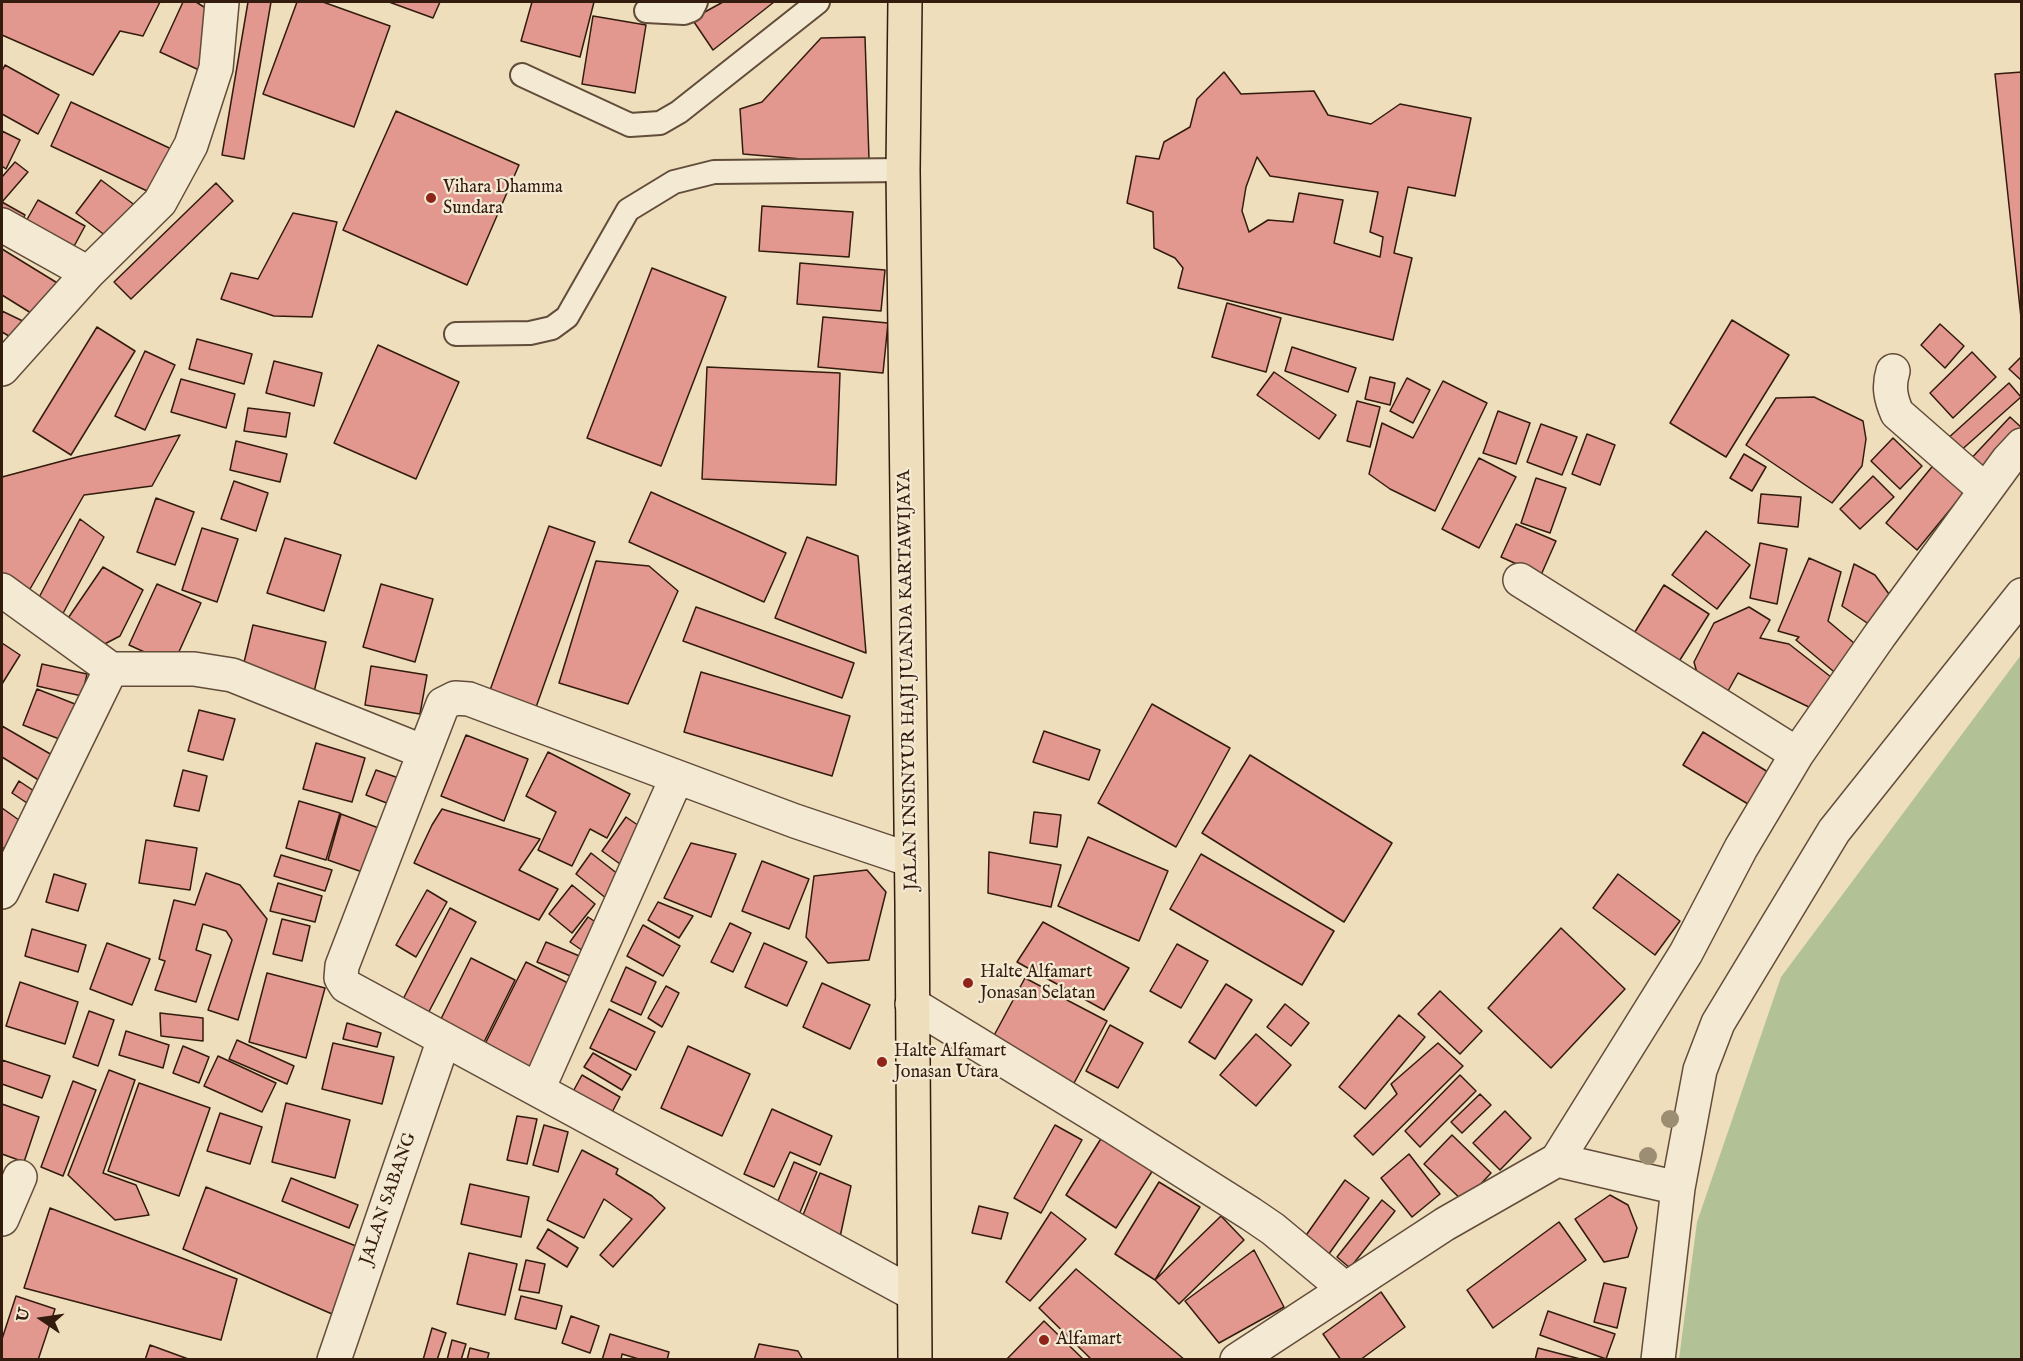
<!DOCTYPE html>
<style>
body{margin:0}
#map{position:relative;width:2023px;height:1361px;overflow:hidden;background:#eedebc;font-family:"IM FELL English",serif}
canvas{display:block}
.frame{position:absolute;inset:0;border:3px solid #331b0e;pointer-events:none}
.north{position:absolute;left:12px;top:1289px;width:60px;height:60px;-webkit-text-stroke:4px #f4ead3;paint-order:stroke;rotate:283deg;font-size:16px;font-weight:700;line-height:24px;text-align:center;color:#331b0e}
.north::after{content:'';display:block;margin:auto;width:21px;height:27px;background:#331b0e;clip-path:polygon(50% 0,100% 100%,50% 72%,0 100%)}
</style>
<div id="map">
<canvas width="2023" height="1361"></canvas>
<div class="frame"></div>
<div class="north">U</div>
</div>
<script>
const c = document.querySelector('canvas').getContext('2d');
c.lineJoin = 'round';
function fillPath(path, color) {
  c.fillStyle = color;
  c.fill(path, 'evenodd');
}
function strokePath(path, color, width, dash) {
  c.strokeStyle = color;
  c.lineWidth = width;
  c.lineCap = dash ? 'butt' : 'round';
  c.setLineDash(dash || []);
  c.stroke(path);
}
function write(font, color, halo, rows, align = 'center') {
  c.font = font + ' "IM FELL English",serif';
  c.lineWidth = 4.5;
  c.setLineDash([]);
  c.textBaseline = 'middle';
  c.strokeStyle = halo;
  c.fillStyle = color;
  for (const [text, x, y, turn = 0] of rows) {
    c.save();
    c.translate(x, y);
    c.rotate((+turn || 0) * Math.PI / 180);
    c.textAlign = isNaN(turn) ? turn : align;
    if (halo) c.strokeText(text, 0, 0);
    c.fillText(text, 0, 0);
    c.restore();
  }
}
fillPath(new Path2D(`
 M 2021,655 L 2021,1359 L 1679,1359 L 1697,1222 L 1781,977 Z`), '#b2c296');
const building = new Path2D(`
 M 2,2 L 160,2 L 143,36 L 120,31 L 93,75 L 2,35 Z
 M 183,2 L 196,2 L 212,12 L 199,70 L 160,52 Z
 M 248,2 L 271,2 L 244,159 L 222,155 Z
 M 297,2 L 323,2 L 390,26 L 354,127 L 263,94 Z
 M 389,2 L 440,2 L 433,18 Z
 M 532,2 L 594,2 L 580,57 L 521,41 Z
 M 723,2 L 774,2 L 713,50 L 692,19 Z
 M 593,16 L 646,25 L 635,93 L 582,84 Z
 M 865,37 L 869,159 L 825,161 L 743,154 L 740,109 L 762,102 L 821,38 Z
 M 5,65 L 59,95 L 38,134 L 2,114 L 2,71 Z
 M 1224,72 L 1241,94 L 1314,91 L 1328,115 L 1371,124 L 1400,104 L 1471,118 L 1455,196 L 1408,187 L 1394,253 L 1412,258 L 1393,340 L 1178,288 L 1183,268 L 1175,258 L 1154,248 L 1153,212 L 1127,203 L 1136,156 L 1159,159 L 1164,142 L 1190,127 L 1197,99 ZM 1257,157 L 1270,176 L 1378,192 L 1370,232 L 1383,237 L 1380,257 L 1334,243 L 1343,200 L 1299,193 L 1293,222 L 1268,220 L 1249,232 L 1242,211 L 1246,187 Z
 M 2022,72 L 2022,327 L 1995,74 Z
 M 71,102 L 180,153 L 160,197 L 51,146 Z
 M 396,111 L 519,165 L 467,285 L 343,230 Z
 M 2,131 L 20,140 L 6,169 L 2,166 Z
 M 15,162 L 28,172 L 2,202 L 25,215 L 18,229 L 2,220 L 2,177 Z
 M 101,180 L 140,209 L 115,243 L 76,213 Z
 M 216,183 L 233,201 L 131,299 L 114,282 Z
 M 38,200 L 85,226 L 72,250 L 25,223 Z
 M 762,206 L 853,212 L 849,257 L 759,251 Z
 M 293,213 L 337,222 L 312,317 L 274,316 L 221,299 L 231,273 L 258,279 Z
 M 2,249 L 59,284 L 39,318 L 2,295 Z
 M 800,263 L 885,270 L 881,311 L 797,304 Z
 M 652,268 L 726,297 L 661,466 L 587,438 Z
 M 1227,303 L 1281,318 L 1266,372 L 1212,357 Z
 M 2,311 L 31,325 L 21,343 L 2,332 Z
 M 823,317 L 888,323 L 883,373 L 818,367 Z
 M 1732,320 L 1789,355 L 1726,457 L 1670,423 Z
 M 1940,324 L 1964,346 L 1945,368 L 1921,345 Z
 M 97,327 L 135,351 L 71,455 L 33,431 Z
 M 197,339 L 252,354 L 244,384 L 189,369 Z
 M 378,345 L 459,382 L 416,479 L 334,443 Z
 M 1292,347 L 1356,368 L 1348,392 L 1285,371 Z
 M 145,351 L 175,365 L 145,430 L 115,416 Z
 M 1972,352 L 1996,377 L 1953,418 L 1930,393 Z
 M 2022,356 L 2022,381 L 2009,369 Z
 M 274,361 L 322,373 L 314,406 L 266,393 Z
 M 707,367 L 840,373 L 836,485 L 702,479 Z
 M 1274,372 L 1336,415 L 1319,439 L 1257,395 Z
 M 1370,377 L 1395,383 L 1390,405 L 1365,399 Z
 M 1407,378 L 1430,390 L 1413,423 L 1390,411 Z
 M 181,379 L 235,394 L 226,428 L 171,412 Z
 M 1443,381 L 1487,403 L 1435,511 L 1390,489 L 1369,474 L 1382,423 L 1413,438 Z
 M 2009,383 L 2021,397 L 1958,453 L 1946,440 Z
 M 1814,397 L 1863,421 L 1866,439 L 1862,466 L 1832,503 L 1746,445 L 1776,398 Z
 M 1357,401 L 1380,407 L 1370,447 L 1347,441 Z
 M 248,408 L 290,413 L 286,437 L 244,431 Z
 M 1498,411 L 1530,423 L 1516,464 L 1483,453 Z
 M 2010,417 L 2022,428 L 2022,441 L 1984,482 L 1966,464 Z
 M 1541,424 L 1577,437 L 1562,475 L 1527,462 Z
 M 1587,434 L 1615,445 L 1600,485 L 1572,474 Z
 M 180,435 L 152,486 L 84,495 L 26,596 L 2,581 L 2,477 L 81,456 Z
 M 1893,438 L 1922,466 L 1900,489 L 1871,461 Z
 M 236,441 L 287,454 L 280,482 L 230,470 Z
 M 1744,454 L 1766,467 L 1752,491 L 1730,478 Z
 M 1940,457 L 1972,483 L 1917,550 L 1886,523 Z
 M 1479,458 L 1516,477 L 1479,548 L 1442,529 Z
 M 1873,476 L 1894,497 L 1860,529 L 1840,509 Z
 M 1536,478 L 1566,488 L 1550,533 L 1521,523 Z
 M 234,481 L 268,493 L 256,531 L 221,519 Z
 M 651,492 L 786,553 L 764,602 L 629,542 Z
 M 1761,494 L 1801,497 L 1798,527 L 1758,523 Z
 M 156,498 L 194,512 L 175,565 L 137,552 Z
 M 80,519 L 104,537 L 60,619 L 34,607 Z
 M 1516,524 L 1556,541 L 1541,575 L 1501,557 Z
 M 549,526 L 595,542 L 535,710 L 489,693 Z
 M 202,528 L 238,539 L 217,602 L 182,590 Z
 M 1706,531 L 1750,565 L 1717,609 L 1672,575 Z
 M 807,537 L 858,556 L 866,653 L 775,618 Z
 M 285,538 L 341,555 L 324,611 L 267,593 Z
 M 1760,543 L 1787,549 L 1777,604 L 1750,598 Z
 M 1809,558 L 1841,572 L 1828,621 L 1861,649 L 1839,676 L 1796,640 L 1799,637 L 1778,631 Z
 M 596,561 L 649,566 L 678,591 L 628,704 L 559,683 Z
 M 1854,564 L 1875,575 L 1889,594 L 1876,629 L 1842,606 Z
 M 103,567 L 143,590 L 120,636 L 95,649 L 62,627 Z
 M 157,584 L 201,603 L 173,665 L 129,645 Z
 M 381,584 L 433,599 L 415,662 L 363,647 Z
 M 1664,585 L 1709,614 L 1678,663 L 1633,635 Z
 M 696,607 L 854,663 L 842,698 L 683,641 Z
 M 1749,607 L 1770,620 L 1760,638 L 1789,644 L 1831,677 L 1813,709 L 1738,673 L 1723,700 L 1701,687 L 1694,662 L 1714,623 Z
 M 253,625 L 326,642 L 314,692 L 241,675 Z
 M 2,643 L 20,655 L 2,684 Z
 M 42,664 L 87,674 L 82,696 L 37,686 Z
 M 371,666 L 427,675 L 420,714 L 365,705 Z
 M 701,672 L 850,716 L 832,776 L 684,732 Z
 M 37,689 L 80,706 L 67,742 L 23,725 Z
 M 1152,704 L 1230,748 L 1176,847 L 1098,803 Z
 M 199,710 L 235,719 L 223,760 L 188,751 Z
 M 2,726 L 59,759 L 45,784 L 2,757 Z
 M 1044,731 L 1100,750 L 1089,780 L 1033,762 Z
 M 1703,732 L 1768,772 L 1748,804 L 1683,765 Z
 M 466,735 L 528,759 L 504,821 L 441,796 Z
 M 316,743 L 365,758 L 352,802 L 303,789 Z
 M 548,752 L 630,794 L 607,838 L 590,829 L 572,866 L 538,850 L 556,812 L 526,796 Z
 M 1250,755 L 1392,843 L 1344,922 L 1202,833 Z
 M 183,770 L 207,776 L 199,811 L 174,806 Z
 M 376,770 L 407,781 L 397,807 L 366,795 Z
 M 19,781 L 40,795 L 33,807 L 12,793 Z
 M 299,801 L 340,813 L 326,860 L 286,848 Z
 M 2,808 L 26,825 L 8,851 L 2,847 Z
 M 442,809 L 540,839 L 519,870 L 558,889 L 539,920 L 414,863 L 432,825 Z
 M 1034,812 L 1061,815 L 1057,847 L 1030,843 Z
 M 341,814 L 384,830 L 368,874 L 328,860 Z
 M 626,817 L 651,834 L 627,869 L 602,851 Z
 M 1088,837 L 1168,871 L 1139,941 L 1058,906 Z
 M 146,840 L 197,848 L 190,890 L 139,883 Z
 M 691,843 L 736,854 L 711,917 L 664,898 Z
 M 989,852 L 1061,865 L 1051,907 L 988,893 Z
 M 591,853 L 628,882 L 612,903 L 576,874 Z
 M 1201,854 L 1334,931 L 1302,985 L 1170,909 Z
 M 281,855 L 332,870 L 325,891 L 274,876 Z
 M 762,861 L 809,879 L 789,929 L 742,911 Z
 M 867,870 L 886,892 L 869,960 L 828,963 L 806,937 L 814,876 Z
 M 206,873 L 240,885 L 267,919 L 238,1020 L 208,1010 L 232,940 L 226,931 L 203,924 L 196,950 L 211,955 L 196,1002 L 155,990 L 165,961 L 159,959 L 174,900 L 195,905 Z
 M 54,874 L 86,884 L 78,911 L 46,902 Z
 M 1618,874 L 1680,921 L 1655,955 L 1593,908 Z
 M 278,883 L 322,896 L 315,922 L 270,911 Z
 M 572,885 L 595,904 L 572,933 L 549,914 Z
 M 427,890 L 447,902 L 416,957 L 396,945 Z
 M 658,902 L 693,916 L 679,938 L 648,920 Z
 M 450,908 L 476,922 L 423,1023 L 398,1009 Z
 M 588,917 L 606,929 L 589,955 L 570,942 Z
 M 282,919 L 310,926 L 302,961 L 273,954 Z
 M 1043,922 L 1129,968 L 1104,1010 L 1017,962 Z
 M 730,923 L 751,933 L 733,972 L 711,962 Z
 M 643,925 L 680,946 L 663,976 L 627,956 Z
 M 1561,928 L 1625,989 L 1551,1068 L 1488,1008 Z
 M 32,929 L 86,945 L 78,972 L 25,956 Z
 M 546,942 L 589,960 L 580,980 L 537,962 Z
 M 107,943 L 150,959 L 132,1005 L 90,989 Z
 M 764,943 L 807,962 L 787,1006 L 745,987 Z
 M 1177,944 L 1208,961 L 1181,1008 L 1150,991 Z
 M 471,958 L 515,980 L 481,1048 L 437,1027 Z
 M 526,962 L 580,989 L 534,1079 L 481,1052 Z
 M 626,967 L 656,982 L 641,1015 L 611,1001 Z
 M 267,973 L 325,988 L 306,1058 L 249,1042 Z
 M 1025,978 L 1107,1021 L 1073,1085 L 991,1041 Z
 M 20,982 L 78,1002 L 65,1044 L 6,1026 Z
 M 822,983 L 870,1005 L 850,1049 L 803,1027 Z
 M 1226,984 L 1252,1000 L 1215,1059 L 1189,1042 Z
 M 666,986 L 679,993 L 662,1027 L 648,1018 Z
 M 1440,991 L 1482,1031 L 1460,1054 L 1418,1014 Z
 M 1285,1004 L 1309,1023 L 1291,1046 L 1267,1027 Z
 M 609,1009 L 655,1032 L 636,1070 L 590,1048 Z
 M 89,1011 L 114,1020 L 98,1066 L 73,1057 Z
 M 160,1013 L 203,1018 L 203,1041 L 161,1036 Z
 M 1399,1015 L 1425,1037 L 1365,1109 L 1339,1087 Z
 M 347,1023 L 381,1033 L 377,1047 L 343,1039 Z
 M 1110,1025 L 1143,1043 L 1118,1088 L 1086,1071 Z
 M 126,1031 L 169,1045 L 163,1068 L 119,1055 Z
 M 1256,1034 L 1291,1065 L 1256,1106 L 1220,1075 Z
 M 237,1040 L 294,1066 L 287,1084 L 229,1059 Z
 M 333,1043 L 394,1057 L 382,1104 L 322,1089 Z
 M 1438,1043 L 1463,1066 L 1373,1155 L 1354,1136 L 1397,1094 L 1391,1084 Z
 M 183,1046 L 209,1057 L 199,1083 L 173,1073 Z
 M 688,1046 L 750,1074 L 722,1136 L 661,1108 Z
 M 593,1053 L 631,1075 L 622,1090 L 584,1067 Z
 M 218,1056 L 276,1083 L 262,1112 L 204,1086 Z
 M 2,1060 L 50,1076 L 42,1098 L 2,1084 Z
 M 109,1070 L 135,1080 L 103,1173 L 136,1185 L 149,1215 L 115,1220 L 68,1175 Z
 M 582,1075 L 620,1097 L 608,1120 L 569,1099 Z
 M 1460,1075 L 1476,1091 L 1420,1147 L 1405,1131 Z
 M 73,1081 L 96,1090 L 63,1176 L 41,1167 Z
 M 139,1083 L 210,1108 L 179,1196 L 108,1171 Z
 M 1480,1094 L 1491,1105 L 1462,1133 L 1451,1122 Z
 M 286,1103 L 350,1120 L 335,1178 L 272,1162 Z
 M 2,1104 L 39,1117 L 24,1162 L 2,1154 Z
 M 772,1109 L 832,1136 L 820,1165 L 790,1152 L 774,1187 L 744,1174 Z
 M 1505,1111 L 1531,1138 L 1500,1170 L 1473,1143 Z
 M 220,1113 L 262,1127 L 250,1164 L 207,1151 Z
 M 517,1116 L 537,1119 L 527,1164 L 507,1160 Z
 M 544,1125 L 568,1132 L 558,1172 L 533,1165 Z
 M 1055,1125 L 1082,1140 L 1041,1213 L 1014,1198 Z
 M 1452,1135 L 1491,1173 L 1464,1202 L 1424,1164 Z
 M 1102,1137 L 1153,1170 L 1116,1228 L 1066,1195 Z
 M 582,1150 L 618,1169 L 616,1174 L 652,1196 L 665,1208 L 613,1267 L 600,1255 L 632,1219 L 604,1199 L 584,1238 L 547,1220 Z
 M 1409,1154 L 1440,1194 L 1412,1217 L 1381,1178 Z
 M 794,1162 L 817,1172 L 798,1217 L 775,1208 Z
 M 820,1173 L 851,1186 L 840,1237 L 801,1220 Z
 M 291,1178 L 358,1205 L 349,1228 L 282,1201 Z
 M 1345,1180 L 1369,1198 L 1326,1258 L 1302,1241 Z
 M 1159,1182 L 1200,1207 L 1155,1280 L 1115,1254 Z
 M 470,1184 L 529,1197 L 521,1237 L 461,1224 Z
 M 206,1187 L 356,1246 L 332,1314 L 183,1249 Z
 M 1610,1195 L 1628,1205 L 1637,1228 L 1628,1257 L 1604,1262 L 1575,1219 Z
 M 1382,1200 L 1395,1211 L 1350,1268 L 1337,1257 Z
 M 979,1206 L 1008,1213 L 1001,1239 L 972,1233 Z
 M 50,1208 L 237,1279 L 221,1340 L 24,1288 Z
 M 1051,1212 L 1086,1239 L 1030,1301 L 1006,1282 Z
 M 1221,1216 L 1244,1240 L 1179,1304 L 1155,1280 Z
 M 1559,1222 L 1586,1260 L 1493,1328 L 1467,1290 Z
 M 548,1229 L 578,1248 L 567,1267 L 537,1248 Z
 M 1254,1250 L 1284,1307 L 1219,1343 L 1185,1301 Z
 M 469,1253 L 517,1264 L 505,1315 L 457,1304 Z
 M 526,1260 L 545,1264 L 539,1293 L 519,1290 Z
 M 1076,1269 L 1185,1360 L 1092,1360 L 1039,1308 Z
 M 1604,1283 L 1626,1288 L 1617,1328 L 1594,1322 Z
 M 1381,1292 L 1405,1327 L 1360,1360 L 1341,1360 L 1323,1334 Z
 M 16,1296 L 55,1309 L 38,1360 L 2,1360 L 2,1339 Z
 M 521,1296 L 562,1306 L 556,1329 L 515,1319 Z
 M 1548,1311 L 1615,1334 L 1606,1359 L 1540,1335 Z
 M 571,1316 L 599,1326 L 590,1353 L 562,1343 Z
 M 1044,1321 L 1084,1360 L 1006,1360 Z
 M 432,1328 L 446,1333 L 437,1360 L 423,1360 Z
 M 610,1334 L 669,1352 L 667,1360 L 642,1360 L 622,1354 L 621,1360 L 602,1360 Z
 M 452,1340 L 466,1344 L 461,1360 L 447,1360 Z
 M 759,1344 L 798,1351 L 803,1360 L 754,1360 Z
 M 150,1345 L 191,1360 L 145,1360 Z
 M 470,1348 L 489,1353 L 487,1360 L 467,1360 Z
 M 1538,1348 L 1584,1360 L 1535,1360 Z`);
fillPath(building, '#e2988e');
strokePath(building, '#331b0e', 1.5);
const lane = new Path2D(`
 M 646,11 L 684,13 L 692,10 L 696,2
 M 522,75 L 630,125 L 660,123 L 679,112 L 818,2
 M 456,334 L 530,333 L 552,328 L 567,317 L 628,210 L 674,182 L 714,172 L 903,170`);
const street = new Path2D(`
 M 2,225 L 88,273
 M 2,369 L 88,273 L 160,202 L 191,145 L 216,68 L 222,2
 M 1893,371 C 1888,387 1891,399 1897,413 L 1985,490
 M 1520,580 L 1797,754
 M 2,590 L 111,669 L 194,669 L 232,675 L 424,752
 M 911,860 L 795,821 L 469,699 L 455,698 L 443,704 L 342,966 L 341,978 L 346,986 L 914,1294
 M 2,892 L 111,669
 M 912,1004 L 1115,1128 L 1251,1214 L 1273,1229 L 1345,1289
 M 538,1089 L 677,777
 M 1557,1160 L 1678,1188 L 1658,1360
 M 1678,1188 L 1700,1070 L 1718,1023 L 1834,831 L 2022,595
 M 2,1219 L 20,1177
 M 334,1360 L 444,1039
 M 1237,1360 L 1445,1224 L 1557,1160 L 1686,953 L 1741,848 L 1797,754 L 1880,635 L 2008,460 L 2022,445`);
const primary = new Path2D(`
 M 905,2 L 903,170 L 912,903 L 915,1360`);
strokePath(lane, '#624c3a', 26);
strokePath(street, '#624c3a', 36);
strokePath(primary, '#331b0e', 36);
strokePath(lane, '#f4ead3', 22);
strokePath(street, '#f4ead3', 33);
strokePath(primary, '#eedebc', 33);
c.fillStyle = '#9c8e73';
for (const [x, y] of [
 [1670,1119],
 [1648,1156]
]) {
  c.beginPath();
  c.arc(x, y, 9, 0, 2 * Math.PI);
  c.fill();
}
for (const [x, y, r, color] of [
 [431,198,6,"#8f2418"],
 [968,983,6,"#8f2418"],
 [882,1062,6,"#8f2418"],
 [1044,1340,6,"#8f2418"]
]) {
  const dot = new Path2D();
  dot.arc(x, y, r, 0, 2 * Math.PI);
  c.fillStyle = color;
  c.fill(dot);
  strokePath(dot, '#f4ead3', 2);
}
write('18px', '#331b0e', '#f4ead3', [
 ["Vihara Dhamma",443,188],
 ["Sundara",443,209],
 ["Halte Alfamart",980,973],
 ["Jonasan Selatan",980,994],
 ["Halte Alfamart",894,1052],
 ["Jonasan Utara",894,1073],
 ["Alfamart",1056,1340]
], 'left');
write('18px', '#331b0e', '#f4ead3', [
 ["JALAN INSINYUR HAJI JUANDA KARTAWIJAYA",909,680,-91],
 ["JALAN SABANG",389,1199,-71]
]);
</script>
